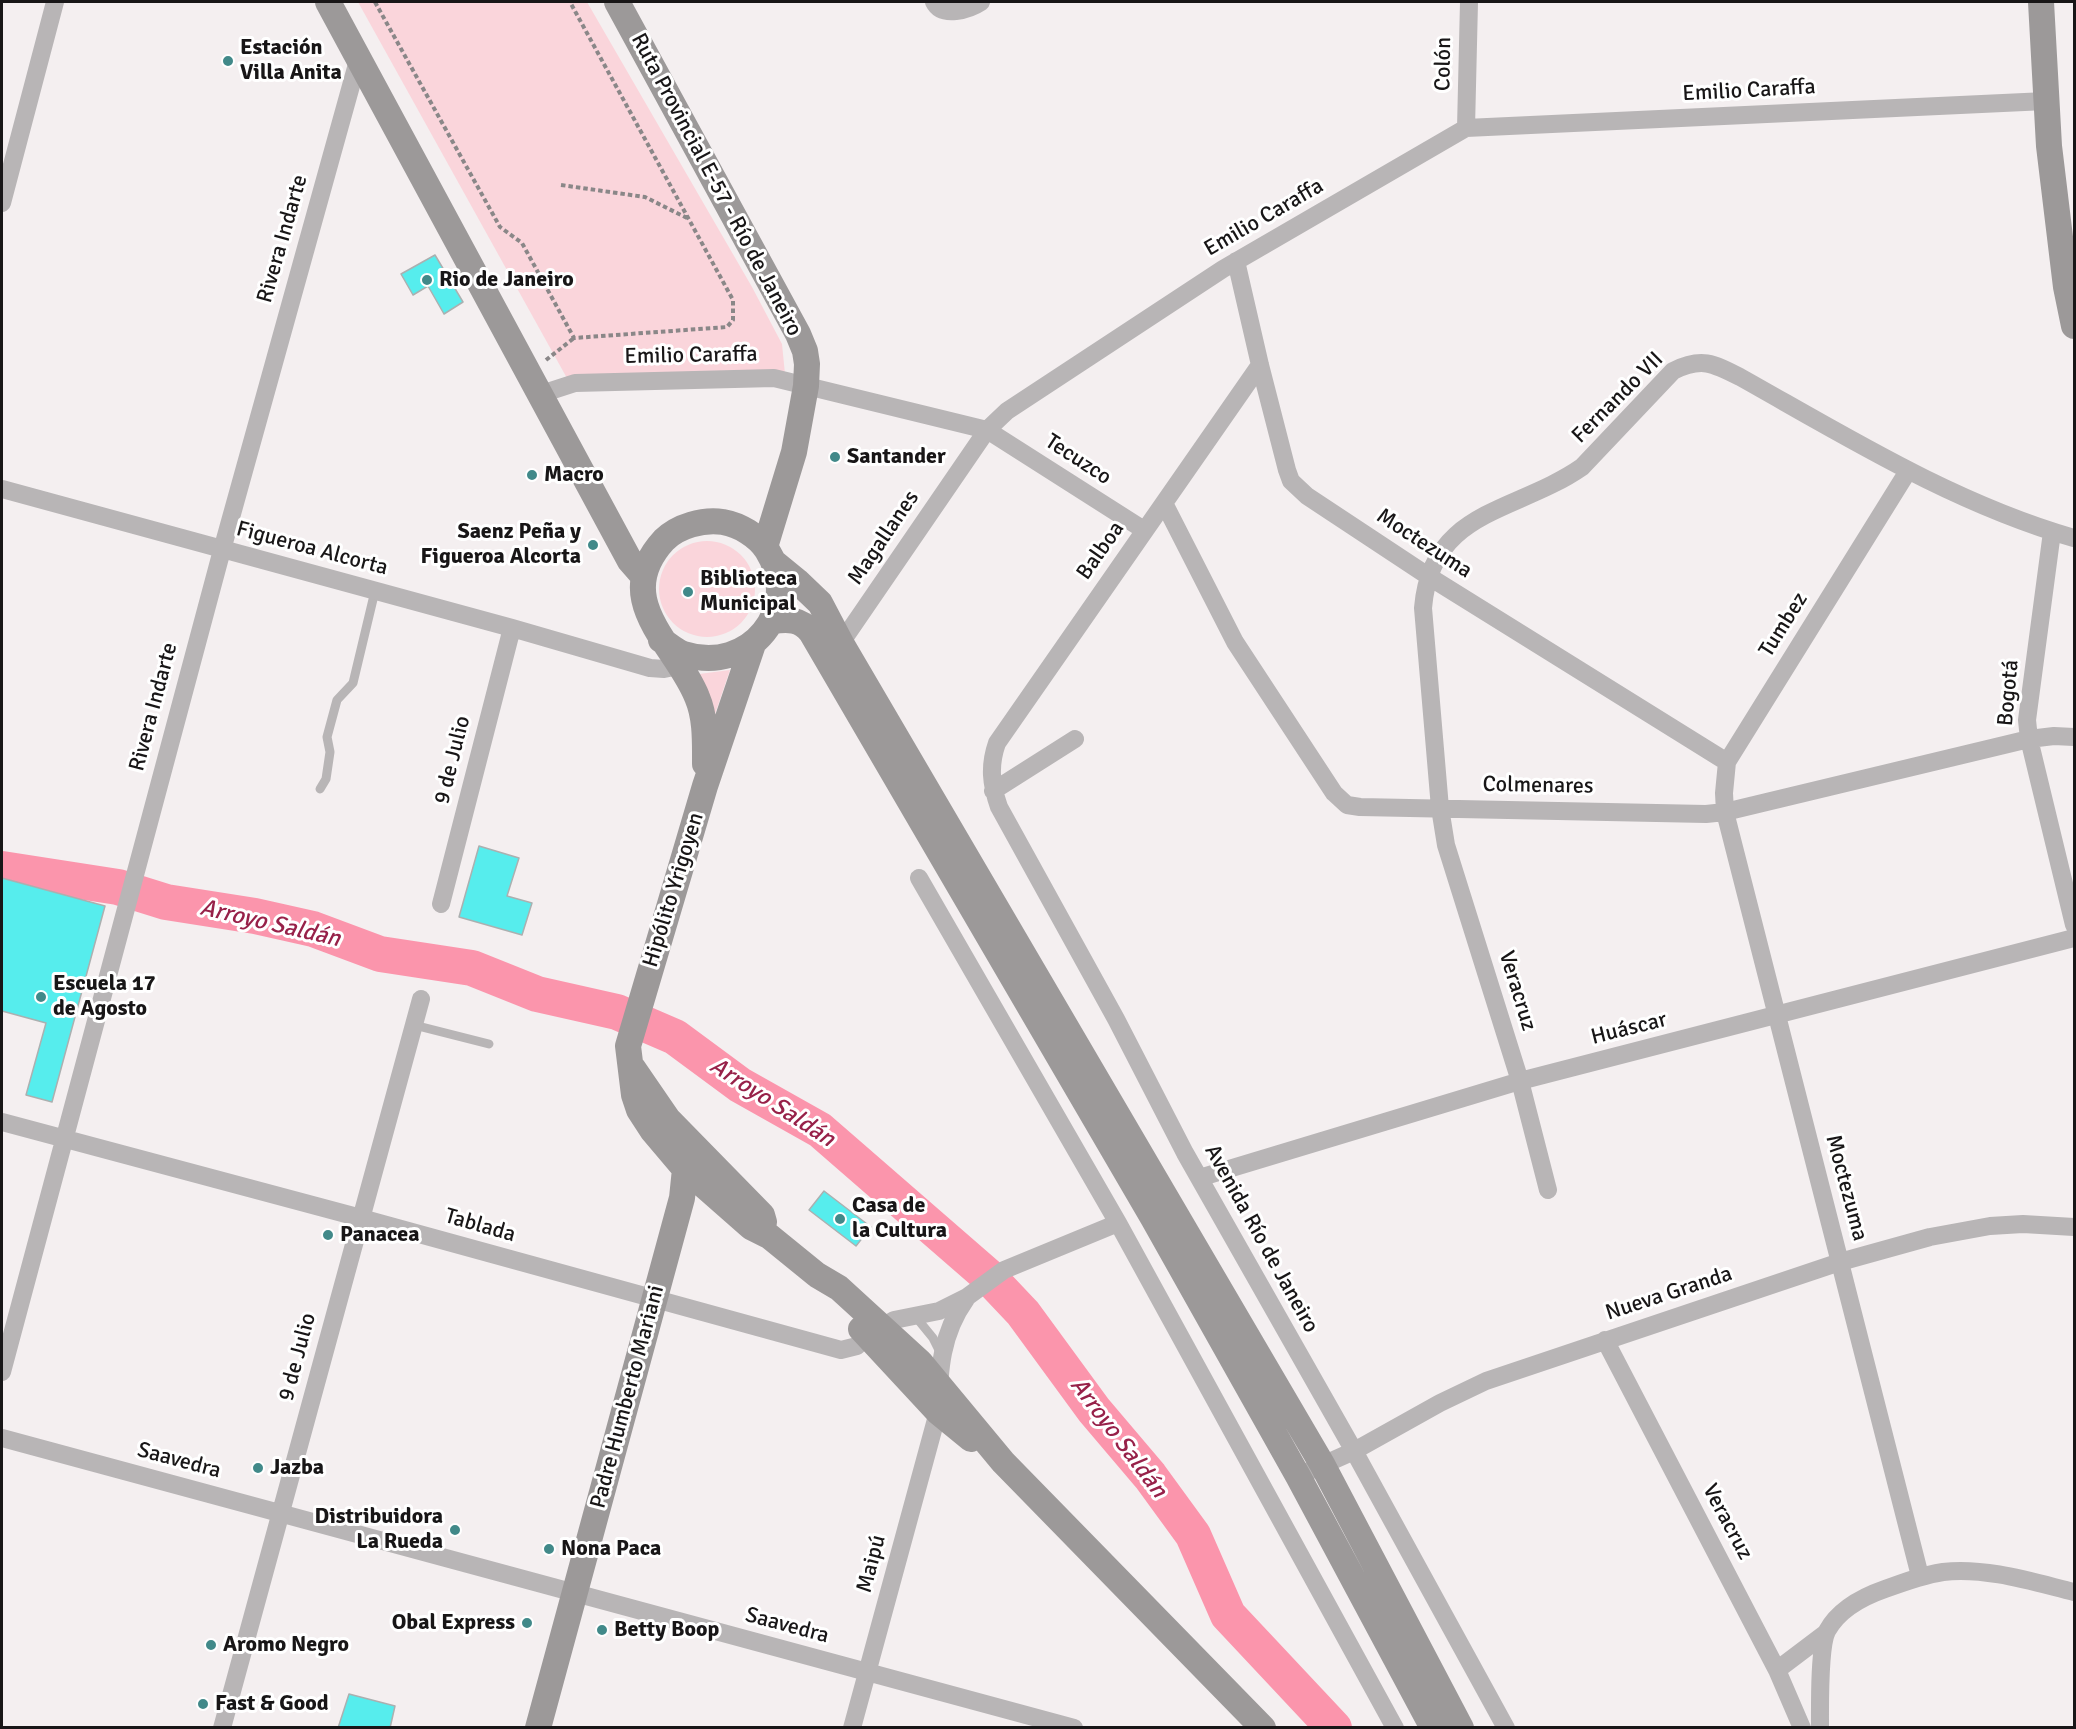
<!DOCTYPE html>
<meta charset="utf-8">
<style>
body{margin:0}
#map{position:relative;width:2076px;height:1729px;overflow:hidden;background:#f4eff0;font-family:Signika,sans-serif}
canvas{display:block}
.frame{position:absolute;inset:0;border:3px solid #181617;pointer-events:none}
</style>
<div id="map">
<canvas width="2076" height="1729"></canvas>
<div class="frame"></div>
</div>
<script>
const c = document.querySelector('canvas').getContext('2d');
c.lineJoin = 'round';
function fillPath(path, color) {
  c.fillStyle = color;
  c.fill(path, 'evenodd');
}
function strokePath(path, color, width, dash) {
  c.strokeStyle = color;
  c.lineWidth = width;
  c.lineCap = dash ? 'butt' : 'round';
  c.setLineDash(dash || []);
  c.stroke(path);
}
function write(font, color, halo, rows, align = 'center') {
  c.font = font + ' Signika,sans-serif';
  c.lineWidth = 6;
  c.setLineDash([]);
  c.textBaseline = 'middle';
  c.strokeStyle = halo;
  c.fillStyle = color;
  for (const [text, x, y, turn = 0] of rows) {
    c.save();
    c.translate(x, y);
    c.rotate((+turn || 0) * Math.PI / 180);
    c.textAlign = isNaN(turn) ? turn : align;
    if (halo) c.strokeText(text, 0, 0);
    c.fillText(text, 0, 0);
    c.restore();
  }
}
fillPath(new Path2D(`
 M 358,2 L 587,2 L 752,287 L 782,344 L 785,374 L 568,380 Z
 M659 589a48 48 0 1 1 96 0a48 48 0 1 1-96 0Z
 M 730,670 L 715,714 L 699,674 Z`), '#fad5db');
strokePath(new Path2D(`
 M 2,869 L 118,887 L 166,902 L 255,916 L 313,929 L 380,954 L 472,968 L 537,994 L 617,1012 L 675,1037 L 740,1085 L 820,1130 L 988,1276 L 1023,1313 L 1094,1410 L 1150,1476 L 1193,1535 L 1228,1615 L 1334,1728`), '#fb95ac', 36);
const building = new Path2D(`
 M 435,255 L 463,302 L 444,314 L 428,286 L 413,295 L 401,274 Z
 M 479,846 L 519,858 L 507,896 L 532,903 L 522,935 L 459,917 Z
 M 2,878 L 105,906 L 52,1102 L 26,1095 L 46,1023 L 2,1011 Z
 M 824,1191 L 871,1227 L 856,1246 L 809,1210 Z
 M 349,1694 L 395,1706 L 390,1728 L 338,1728 Z`);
fillPath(building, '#56eded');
strokePath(building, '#abb0b0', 1.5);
strokePath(new Path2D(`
 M 375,2 L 500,227 L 522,243 L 574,338 L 727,327 L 733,320 L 733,300 L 570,2
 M 561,185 L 645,197 L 687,218
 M 546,360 L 574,338`), '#8a8788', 4, [4.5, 3]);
strokePath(new Path2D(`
 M 320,789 L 326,779 L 330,752 L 327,737 L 337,700 L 353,683 L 375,591
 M 414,1025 L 489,1044
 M 915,1316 L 933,1338 L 941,1354`), '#b8b5b6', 9);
strokePath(new Path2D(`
 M 934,2 C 942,18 969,10 981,2
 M 1466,128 L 1469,2
 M 2,203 L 55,2
 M 1236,261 L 1260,365 L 1287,470 L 1291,481 L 1307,496 L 1428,576 L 1727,762
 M 1260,365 L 997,743 C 989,766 991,784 999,807 L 1116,1019 L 1185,1153 L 1354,1451 L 1506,1728
 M 541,394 L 575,383 L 774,378 L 987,430 L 1144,530
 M 1908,471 L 1727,762 L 1724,793 L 1725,812 L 1920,1576
 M 2,489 L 512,628 L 650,668 L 664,669 L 689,664
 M 1164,503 L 1235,642 L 1334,793 L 1347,805 L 1360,807 L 1706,814 L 1725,812 L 2029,739 L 2054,736 L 2074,737
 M 2052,532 L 2027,720 L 2029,739 L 2074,925
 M 841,643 L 987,430 L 1007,411 L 1223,269 L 1466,128 L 2046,101
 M 993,791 L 1075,739
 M 919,878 L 1118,1223 L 1395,1728
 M 441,904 L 512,628
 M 2,1122 L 361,1218 L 841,1350 L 857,1346 L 868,1335 L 894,1320 L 939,1311 L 967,1297 L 1004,1270 L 1118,1223
 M 1199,1178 L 1520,1081 L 2074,938
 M 1548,1190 L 1520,1081 L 1446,845 L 1440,808 L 1423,608 C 1431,509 1516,513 1582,467 L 1673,371 C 1701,357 1713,363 1740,377 C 1847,437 1955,504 2074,538
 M 1605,1340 L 1777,1670 L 1802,1728
 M 2,1372 L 222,550 L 359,57
 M 2,1438 L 1074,1728
 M 1298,1476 L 1354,1451 L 1440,1403 L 1486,1381 L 1840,1262 L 1930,1237 L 1990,1226 L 2023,1224 L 2074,1227
 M 1777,1670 L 1826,1633
 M 222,1728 L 421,999
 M 852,1728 L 938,1412 C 939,1370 941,1334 966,1299
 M 1820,1728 C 1820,1707 1819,1647 1827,1631 C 1839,1609 1862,1597 1885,1589 C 1904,1582 1923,1575 1943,1572 C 1986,1567 2033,1582 2074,1592`), '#b8b5b6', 18);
strokePath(new Path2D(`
 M 328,2 L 630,561 L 644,577
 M 617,2 L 798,334 L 805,351 L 807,364 L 806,386 L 794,452 L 765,547
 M 2041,2 L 2049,146 L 2066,287 L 2074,326
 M 775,563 L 797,581 L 820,603 L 841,643 L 1322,1464 L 1461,1728
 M 773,621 C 789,619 800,619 811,632 L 1153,1218 L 1298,1476 L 1433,1728
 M 661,640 C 668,644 676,652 684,654 C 749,675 804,609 767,550 C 758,536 740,525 723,522 C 703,519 678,526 664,540 C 609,600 676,644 697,697 C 706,718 705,742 705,764
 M 753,644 L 705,786 L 628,1046 L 634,1095 L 639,1110 L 652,1130 L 685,1169 L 751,1227 L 769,1236 L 817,1275 L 839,1288 L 920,1362 L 1003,1462 L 1263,1728
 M 633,1068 L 668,1119 L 762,1215 L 764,1222
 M 861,1329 L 938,1412 L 971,1439
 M 538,1728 L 682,1198 L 685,1169`), '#9c9999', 26);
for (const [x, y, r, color] of [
 [228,61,6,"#418989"],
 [427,280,6,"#418989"],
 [835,457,6,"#418989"],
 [532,475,6,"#418989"],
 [593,545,6,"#418989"],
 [688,592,6,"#418989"],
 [41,997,6,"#418989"],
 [840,1219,6,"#418989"],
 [328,1235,6,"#418989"],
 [258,1468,6,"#418989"],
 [455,1530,6,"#418989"],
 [549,1549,6,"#418989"],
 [527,1623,6,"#418989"],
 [602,1630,6,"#418989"],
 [211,1645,6,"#418989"],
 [203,1704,6,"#418989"]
]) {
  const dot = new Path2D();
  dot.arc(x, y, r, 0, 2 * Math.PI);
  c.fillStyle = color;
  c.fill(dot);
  strokePath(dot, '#fff', 2);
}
write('bold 22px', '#181617', '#fff', [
 ["Estación",240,48],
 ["Villa Anita",240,73],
 ["Rio de Janeiro",439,280],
 ["Santander",847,457],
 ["Macro",544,475],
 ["Saenz Peña y",581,532,"right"],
 ["Figueroa Alcorta",581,557,"right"],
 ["Biblioteca",700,579],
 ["Municipal",700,604],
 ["Escuela 17",53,984],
 ["de Agosto",53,1009],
 ["Casa de",852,1206],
 ["la Cultura",852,1231],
 ["Panacea",340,1235],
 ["Jazba",270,1468],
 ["Distribuidora",443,1517,"right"],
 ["La Rueda",443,1542,"right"],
 ["Nona Paca",561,1549],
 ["Obal Express",515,1623,"right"],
 ["Betty Boop",614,1630],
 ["Aromo Negro",223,1645],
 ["Fast & Good",215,1704]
], 'left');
write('22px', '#181617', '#fff', [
 ["Colón",1444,64,-89],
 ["Emilio Caraffa",1749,91,-3],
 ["Ruta Provincial E-57 - Río de Janeiro",716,185,62],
 ["Emilio Caraffa",1264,218,-30],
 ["Rivera Indarte",283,239,-74],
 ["Emilio Caraffa",691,356,-1],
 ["Fernando VII",1618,398,-45],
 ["Tecuzco",1078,460,33],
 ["Magallanes",884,538,-56],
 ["Moctezuma",1424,544,33],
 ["Figueroa Alcorta",312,549,15],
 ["Balboa",1101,551,-55],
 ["Tumbez",1784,625,-58],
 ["Bogotá",2009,693,-85],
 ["Rivera Indarte",154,707,-75],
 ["9 de Julio",453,760,-76],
 ["Colmenares",1538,786,1],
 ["Hipólito Yrigoyen",674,890,-73],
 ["Veracruz",1517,991,73],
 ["Huáscar",1629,1029,-14],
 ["Moctezuma",1846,1188,75],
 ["Tablada",480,1226,16],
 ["Avenida Río de Janeiro",1261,1239,61],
 ["Nueva Granda",1669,1294,-18],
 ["9 de Julio",298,1357,-75],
 ["Padre Humberto Mariani",628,1397,-75],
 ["Saavedra",179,1461,15],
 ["Veracruz",1727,1522,62],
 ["Maipú",872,1564,-75],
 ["Saavedra",787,1626,15]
]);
write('italic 24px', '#972149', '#fff', [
 ["Arroyo Saldán",270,924,13],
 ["Arroyo Saldán",772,1103,33],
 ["Arroyo Saldán",1118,1438,53]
]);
</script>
